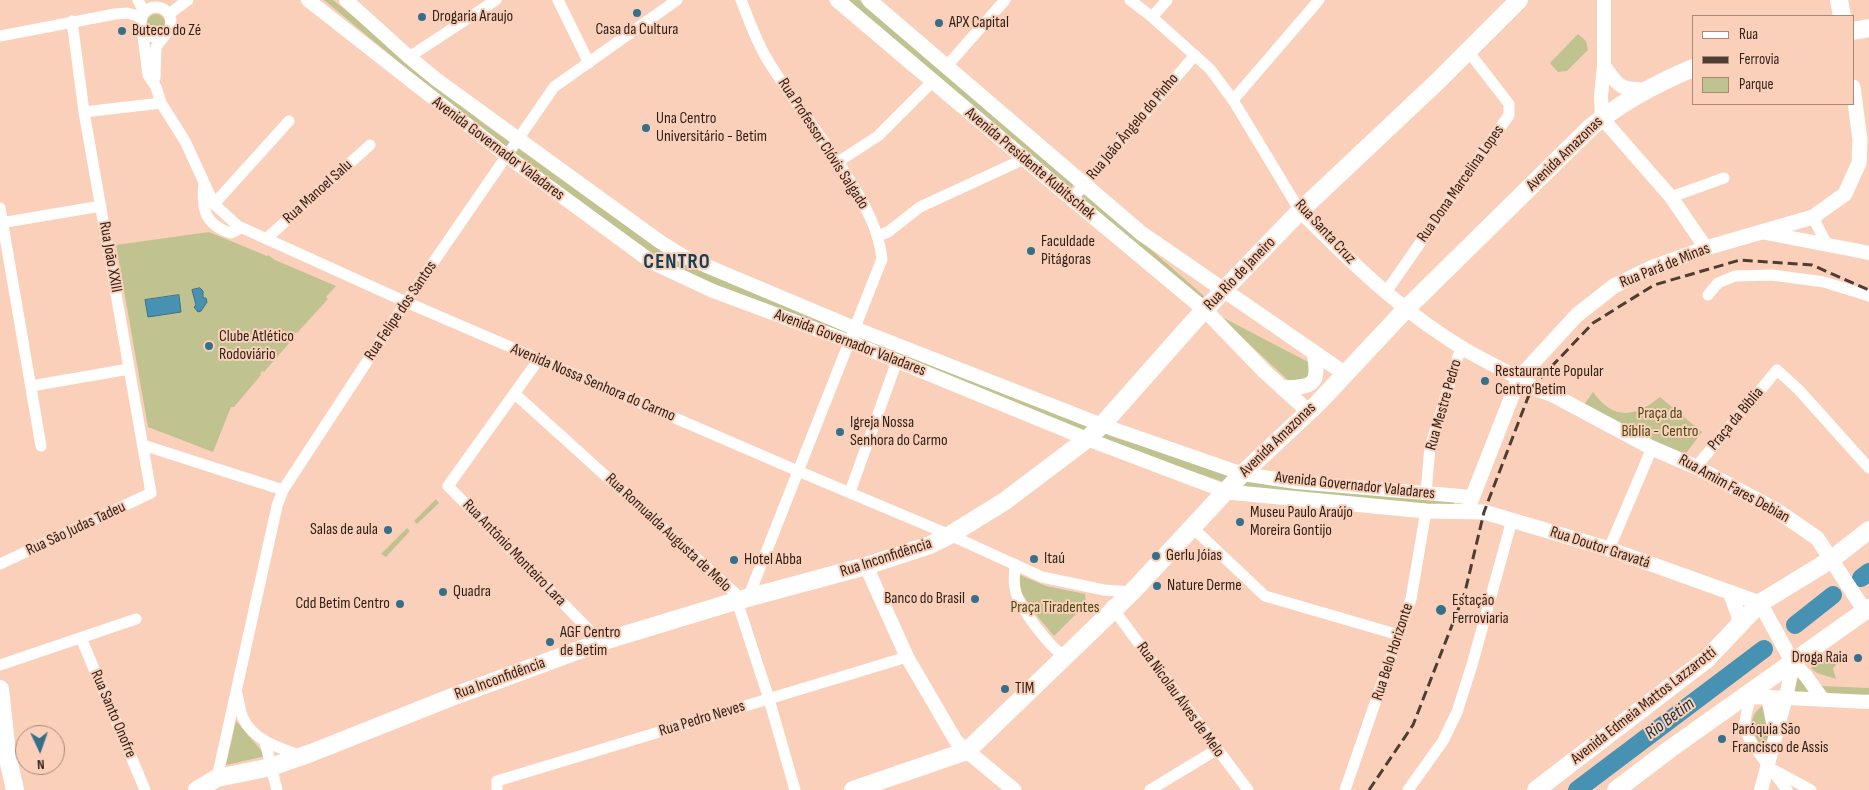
<!DOCTYPE html>
<meta charset="utf-8">
<style>
body{margin:0}
#map{position:relative;width:1869px;height:790px;overflow:hidden;background:#fad0ba;font-family:"Sofia Sans Condensed",sans-serif}
canvas{display:block}
.legend{position:absolute;left:1692px;top:15px;width:162px;height:90px;box-sizing:border-box;background:#fad0ba;border:1px solid #a88979;margin:0;padding:6px 9px;list-style:none;font-size:15px;color:#2e1f17}
.legend li{display:flex;align-items:center;gap:10px;height:25px}
.legend b{width:25px;border:1px solid #a88979}
.north{position:absolute;left:15px;top:725px;width:50px;height:50px;box-sizing:border-box;background:#fad0ba;border:1px solid #a88979;border-radius:50%;rotate:177deg;font-size:14px;font-weight:700;line-height:20px;text-align:center;color:#2e1f17}
.north::after{content:'';display:block;margin:auto;width:18px;height:22px;background:#366f89;clip-path:polygon(50% 0,100% 100%,50% 72%,0 100%)}
</style>
<div id="map">
<canvas width="1869" height="790"></canvas>
<ul class="legend">
<li><b style="height:6px;background:#fff"></b>Rua</li>
<li><b style="height:6px;background:#503d32"></b>Ferrovia</li>
<li><b style="height:14px;background:#c0c290"></b>Parque</li>
</ul>
<div class="north">N</div>
</div>
<script>
const c = document.querySelector('canvas').getContext('2d');
c.lineJoin = 'round';
function fillPath(path, color) {
  c.fillStyle = color;
  c.fill(path, 'evenodd');
}
function strokePath(path, color, width, dash) {
  c.strokeStyle = color;
  c.lineWidth = width;
  c.lineCap = dash ? 'butt' : 'round';
  c.setLineDash(dash || []);
  c.stroke(path);
}
function write(font, color, halo, rows, align = 'center') {
  c.font = font + ' "Sofia Sans Condensed",sans-serif';
  c.lineWidth = 4;
  c.setLineDash([]);
  c.textBaseline = 'middle';
  c.strokeStyle = halo;
  c.fillStyle = color;
  for (const [text, x, y, turn = 0] of rows) {
    c.save();
    c.translate(x, y);
    c.rotate((+turn || 0) * Math.PI / 180);
    c.textAlign = isNaN(turn) ? turn : align;
    if (halo) c.strokeText(text, 0, 0);
    c.fillText(text, 0, 0);
    c.restore();
  }
}
fillPath(new Path2D(`
 M 324,0 L 333,0 L 483,123 L 672,259 L 1116,438 L 1255,480 L 1455,498 L 1453,507 L 1247,490 L 1135,452 L 694,276 L 655,255 L 483,132 Z
 M 844,0 L 859,0 L 1076,182 L 1069,191 Z
 M147 23a9 9 0 1 1 18 0a9 9 0 1 1-18 0Z
 M 1578,34 L 1586,41 L 1588,50 L 1567,71 L 1558,72 L 1550,63 Z
 M 1086,193 L 1204,296 L 1201,301 L 1079,199 Z
 M 209,232 L 267,256 L 268,255 L 275,260 L 336,286 L 326,297 L 328,299 L 297,333 L 296,332 L 291,338 L 292,340 L 264,372 L 262,371 L 260,374 L 261,375 L 234,407 L 231,407 L 213,452 L 148,427 L 116,245 Z
 M 1218,315 L 1310,363 L 1313,368 L 1303,383 L 1290,382 Z
 M 1593,392 C 1614,421 1635,417 1660,397 L 1702,432 L 1684,456 L 1581,409 Z
 M 436,499 L 439,503 L 417,524 L 414,521 Z
 M 407,528 L 410,531 L 386,557 L 381,554 Z
 M 1020,575 L 1046,586 L 1085,594 L 1086,604 L 1054,636 L 1038,617 L 1019,589 Z
 M 1828,656 L 1836,660 L 1836,665 L 1833,668 L 1836,679 L 1817,673 L 1811,668 L 1814,662 Z
 M 1798,675 L 1813,695 L 1794,696 Z
 M 1821,686 L 1869,688 L 1869,694 L 1860,696 L 1830,695 Z
 M 1762,706 C 1773,719 1769,741 1769,757 C 1757,739 1741,723 1762,706 Z
 M 236,721 L 266,756 L 226,765 Z`), '#c0c290');
const water = new Path2D(`
 M 200,288 L 203,291 L 203,298 L 206,298 L 207,302 L 201,311 L 198,312 L 194,307 L 196,305 L 192,290 Z
 M 179,295 L 181,312 L 148,317 L 145,300 Z`);
fillPath(water, '#4792b2');
strokePath(water, '#407084', 1);
strokePath(new Path2D(`
 M 1861,578 L 1869,572
 M 1795,625 L 1833,595
 M 1577,790 L 1764,649`), '#4792b2', 18);
strokePath(new Path2D(`
 M 138,0 L 144,12
 M 558,0 L 589,63
 M 741,0 C 749,20 756,41 767,59 C 793,102 825,140 851,182 C 866,207 879,231 882,259 L 748,598
 M 1130,0 L 1152,17 L 1210,69 L 1233,100 L 1300,211
 M141 22a15 15 0 1 1 30 0a15 15 0 1 1-30 0Z
 M 169,14 L 188,0
 M 1152,17 L 1167,0
 M 142,28 L 148,75 L 156,87 L 161,103 L 185,141 L 214,204 L 238,226 L 406,302 L 798,471 L 950,535 L 1042,577 L 1104,590 L 1132,592
 M 0,36 L 115,14 L 127,13 L 142,17
 M 409,57 L 496,0
 M 946,67 L 1005,0
 M 155,78 L 156,47 L 166,34
 M 1233,100 L 1319,0
 M 84,112 L 161,103
 M 838,162 L 878,136 L 933,81
 M 204,184 C 201,209 205,225 231,233 L 241,228
 M 1671,197 L 1724,178
 M 1072,199 L 1195,55
 M 214,204 L 289,121
 M 0,208 L 41,446
 M 1813,217 L 1827,245
 M 0,223 L 101,206
 M 877,236 L 888,232 L 920,207 L 1024,159
 M 266,239 L 370,145
 M 1386,292 L 1509,115 L 1509,104 L 1468,51
 M 1708,295 L 1718,283 L 1735,276 L 1772,275 L 1824,282 L 1869,296
 M 539,359 L 448,486 L 601,642
 M 31,386 L 129,369
 M 515,394 L 734,592 L 769,699 L 795,790
 M 143,445 L 283,490
 M 1696,467 L 1777,370 L 1798,389 L 1869,468
 M 850,492 L 897,361
 M 1426,493 L 1430,447 L 1461,347
 M 1193,528 L 1265,596 L 1399,635
 M 1609,549 L 1652,448
 M 0,564 L 151,493 L 84,112 L 72,21
 M 1015,564 C 1015,572 1013,580 1015,588 C 1017,606 1049,646 1064,656
 M 1112,605 L 1114,610 L 1248,790
 M 81,638 L 145,790
 M 0,665 L 136,619
 M 237,694 C 239,702 240,711 243,718 C 254,741 279,748 302,756
 M 1751,697 C 1748,707 1744,718 1745,728 C 1746,740 1779,779 1787,790
 M 265,742 L 277,790
 M 1774,770 L 1811,790
 M 217,778 L 277,506 L 283,490 L 406,302 L 554,87 L 677,0
 M 497,790 L 497,781 L 907,657
 M 1150,790 L 1216,750
 M 1345,790 L 1411,599 L 1426,511
 M 1408,790 L 1443,741 L 1457,712 L 1472,665 L 1512,520`), '#fff', 11);
strokePath(new Path2D(`
 M 308,0 L 507,156 L 653,263 L 713,291 L 853,343 L 1087,439 L 1227,492
 M 346,0 L 409,57 L 437,80 L 659,241 L 683,256 L 859,330 L 1102,425 L 1243,474 L 1296,482 L 1472,497
 M 1604,0 L 1604,66 L 1601,96 L 1602,118 L 1671,197 L 1706,248
 M 1604,66 C 1620,87 1619,90 1647,89
 M 1300,211 C 1350,261 1401,311 1461,347 C 1480,359 1500,368 1519,378
 M 1761,232 L 1869,253
 M 866,566 L 907,657 L 956,741 L 967,751
 M 1793,663 L 1806,676 L 1823,700
 M 1768,697 L 1775,733
 M 1743,698 L 1768,697 L 1869,702
 M 1761,790 L 1786,697 L 1793,663`), '#fff', 14);
strokePath(new Path2D(`
 M 837,0 L 1072,199 L 1205,310 L 1264,371 L 1309,412
 M 869,0 L 1141,233 L 1344,373
 M 1519,378 L 1532,387 L 1553,395 L 1652,448 L 1696,467 L 1776,510 L 1817,538 L 1865,611
 M 1282,388 C 1314,387 1320,385 1314,352
 M 1227,492 L 1426,511 L 1484,512 L 1609,549 L 1760,603 L 1793,663
 M 1467,511 L 1519,378 L 1577,315 L 1614,286 L 1653,267 L 1706,248 L 1813,217 L 1845,194 L 1859,163 L 1860,140 L 1853,87
 M 1730,592 L 1738,614 L 1740,624
 M 967,751 L 1014,790`), '#fff', 15);
strokePath(new Path2D(`
 M 1839,0 L 1842,16
 M 1853,31 L 1869,28
 M 0,689 L 7,754 L 15,790
 M 197,790 L 217,778 L 271,767 L 311,753 L 457,695 L 601,642 L 736,601 L 866,566 L 930,545 L 950,535 L 1005,501 L 1087,439 L 1102,425 L 1195,320 L 1300,211 L 1439,80 L 1519,0
 M 853,790 L 967,751 L 1132,592 L 1239,477 L 1318,403 L 1406,309 L 1590,128 C 1621,102 1655,84 1693,68
 M 1536,790 L 1707,659 L 1760,603 L 1832,559 L 1869,530
 M 1616,790 L 1670,749 L 1869,608`), '#fff', 18);
strokePath(new Path2D(`
 M 1369,790 L 1413,725 L 1465,592 L 1484,512 L 1532,387 L 1593,323 L 1654,285 L 1740,260 L 1812,265 L 1869,290`), '#503d32', 3, [10, 5]);
for (const [x, y, r, color] of [
 [637,13,5,"#366f89"],
 [422,17,5,"#366f89"],
 [939,23,5,"#366f89"],
 [122,31,5,"#366f89"],
 [646,128,5,"#366f89"],
 [1031,251,5,"#366f89"],
 [209,346,5,"#366f89"],
 [1485,381,5,"#366f89"],
 [840,432,5,"#366f89"],
 [1240,522,5,"#366f89"],
 [388,530,5,"#366f89"],
 [1156,556,5,"#366f89"],
 [1034,559,5,"#366f89"],
 [734,560,5,"#366f89"],
 [1157,586,5,"#366f89"],
 [443,592,5,"#366f89"],
 [975,599,5,"#366f89"],
 [400,604,5,"#366f89"],
 [1441,610,6,"#366f89"],
 [550,642,5,"#366f89"],
 [1858,658,5,"#366f89"],
 [1005,689,5,"#366f89"],
 [1722,739,5,"#366f89"]
]) {
  const dot = new Path2D();
  dot.arc(x, y, r, 0, 2 * Math.PI);
  c.fillStyle = color;
  c.fill(dot);
  strokePath(dot, '#fad0ba', 2);
}
write('16px', '#2e1f17', '#fad0ba', [
 ["Drogaria Araujo",432,17],
 ["APX Capital",949,23],
 ["Casa da Cultura",637,30,"center"],
 ["Buteco do Zé",132,31],
 ["Una Centro",656,119],
 ["Universitário - Betim",656,137],
 ["Faculdade",1041,242],
 ["Pitágoras",1041,260],
 ["Clube Atlético",219,337],
 ["Rodoviário",219,355],
 ["Restaurante Popular",1495,372],
 ["Centro Betim",1495,390],
 ["Igreja Nossa",850,423],
 ["Senhora do Carmo",850,441],
 ["Museu Paulo Araújo",1250,513],
 ["Moreira Gontijo",1250,531],
 ["Salas de aula",378,530,"right"],
 ["Gerlu Jóias",1166,556],
 ["Itaú",1044,559],
 ["Hotel Abba",744,560],
 ["Nature Derme",1167,586],
 ["Quadra",453,592],
 ["Banco do Brasil",965,599,"right"],
 ["Estação",1452,601],
 ["Ferroviaria",1452,619],
 ["Cdd Betim Centro",390,604,"right"],
 ["AGF Centro",560,633],
 ["de Betim",560,651],
 ["Droga Raia",1848,658,"right"],
 ["TIM",1015,689],
 ["Paróquia São",1732,730],
 ["Francisco de Assis",1732,748]
], 'left');
write('16px', '#2e1f17', '#fad0ba', [
 ["Rua João Ângelo do Pinho",1133,127,-50],
 ["Rua Professor Clóvis Salgado",823,144,57],
 ["Avenida Governador Valadares",498,149,37],
 ["Avenida Amazonas",1565,154,-44],
 ["Avenida Presidente Kubitschek",1030,164,40],
 ["Rua Dona Marcelina Lopes",1461,184,-55],
 ["Rua Manoel Salu",318,192,-42],
 ["Rua Santa Cruz",1325,232,47],
 ["Rua João XXIII",110,257,80],
 ["Rua Pará de Minas",1665,266,-22],
 ["Rua Rio de Janeiro",1240,274,-46],
 ["Rua Felipe dos Santos",401,311,-56],
 ["Avenida Governador Valadares",850,343,21],
 ["Avenida Nossa Senhora do Carmo",593,383,23],
 ["Rua Mestre Pedro",1444,405,-74],
 ["Praça da Bíblia",1736,419,-50],
 ["Avenida Amazonas",1278,440,-44],
 ["Avenida Governador Valadares",1355,486,6],
 ["Rua Amim Fares Debian",1734,489,29],
 ["Rua São Judas Tadeu",76,529,-25],
 ["Rua Romualda Augusta de Melo",668,533,43],
 ["Rua Doutor Gravatá",1600,548,18],
 ["Rua Antônio Monteiro Lara",514,553,46],
 ["Rua Inconfidência",886,558,-18],
 ["Rua Belo Horizonte",1393,652,-72],
 ["Rua Inconfidência",500,679,-20],
 ["Rua Nicolau Alves de Melo",1180,700,54],
 ["Avenida Edmeia Mattos Lazzarotti",1644,706,-38],
 ["Rua Santo Onofre",113,714,67],
 ["Rua Pedro Neves",702,719,-17]
]);
write('16px', '#494915', '#fad0ba', [
 ["Praça da",1660,414],
 ["Bíblia - Centro",1660,432],
 ["Praça Tiradentes",1055,608]
]);
write('italic 18px', '#103342', '#fad0ba', [
 ["Rio Betim",1670,719,-37]
]);
c.letterSpacing = '1px';
write('bold 21px', '#114154', '#fad0ba', [
 ["CENTRO",677,263]
]);
c.letterSpacing = '0px';
</script>
